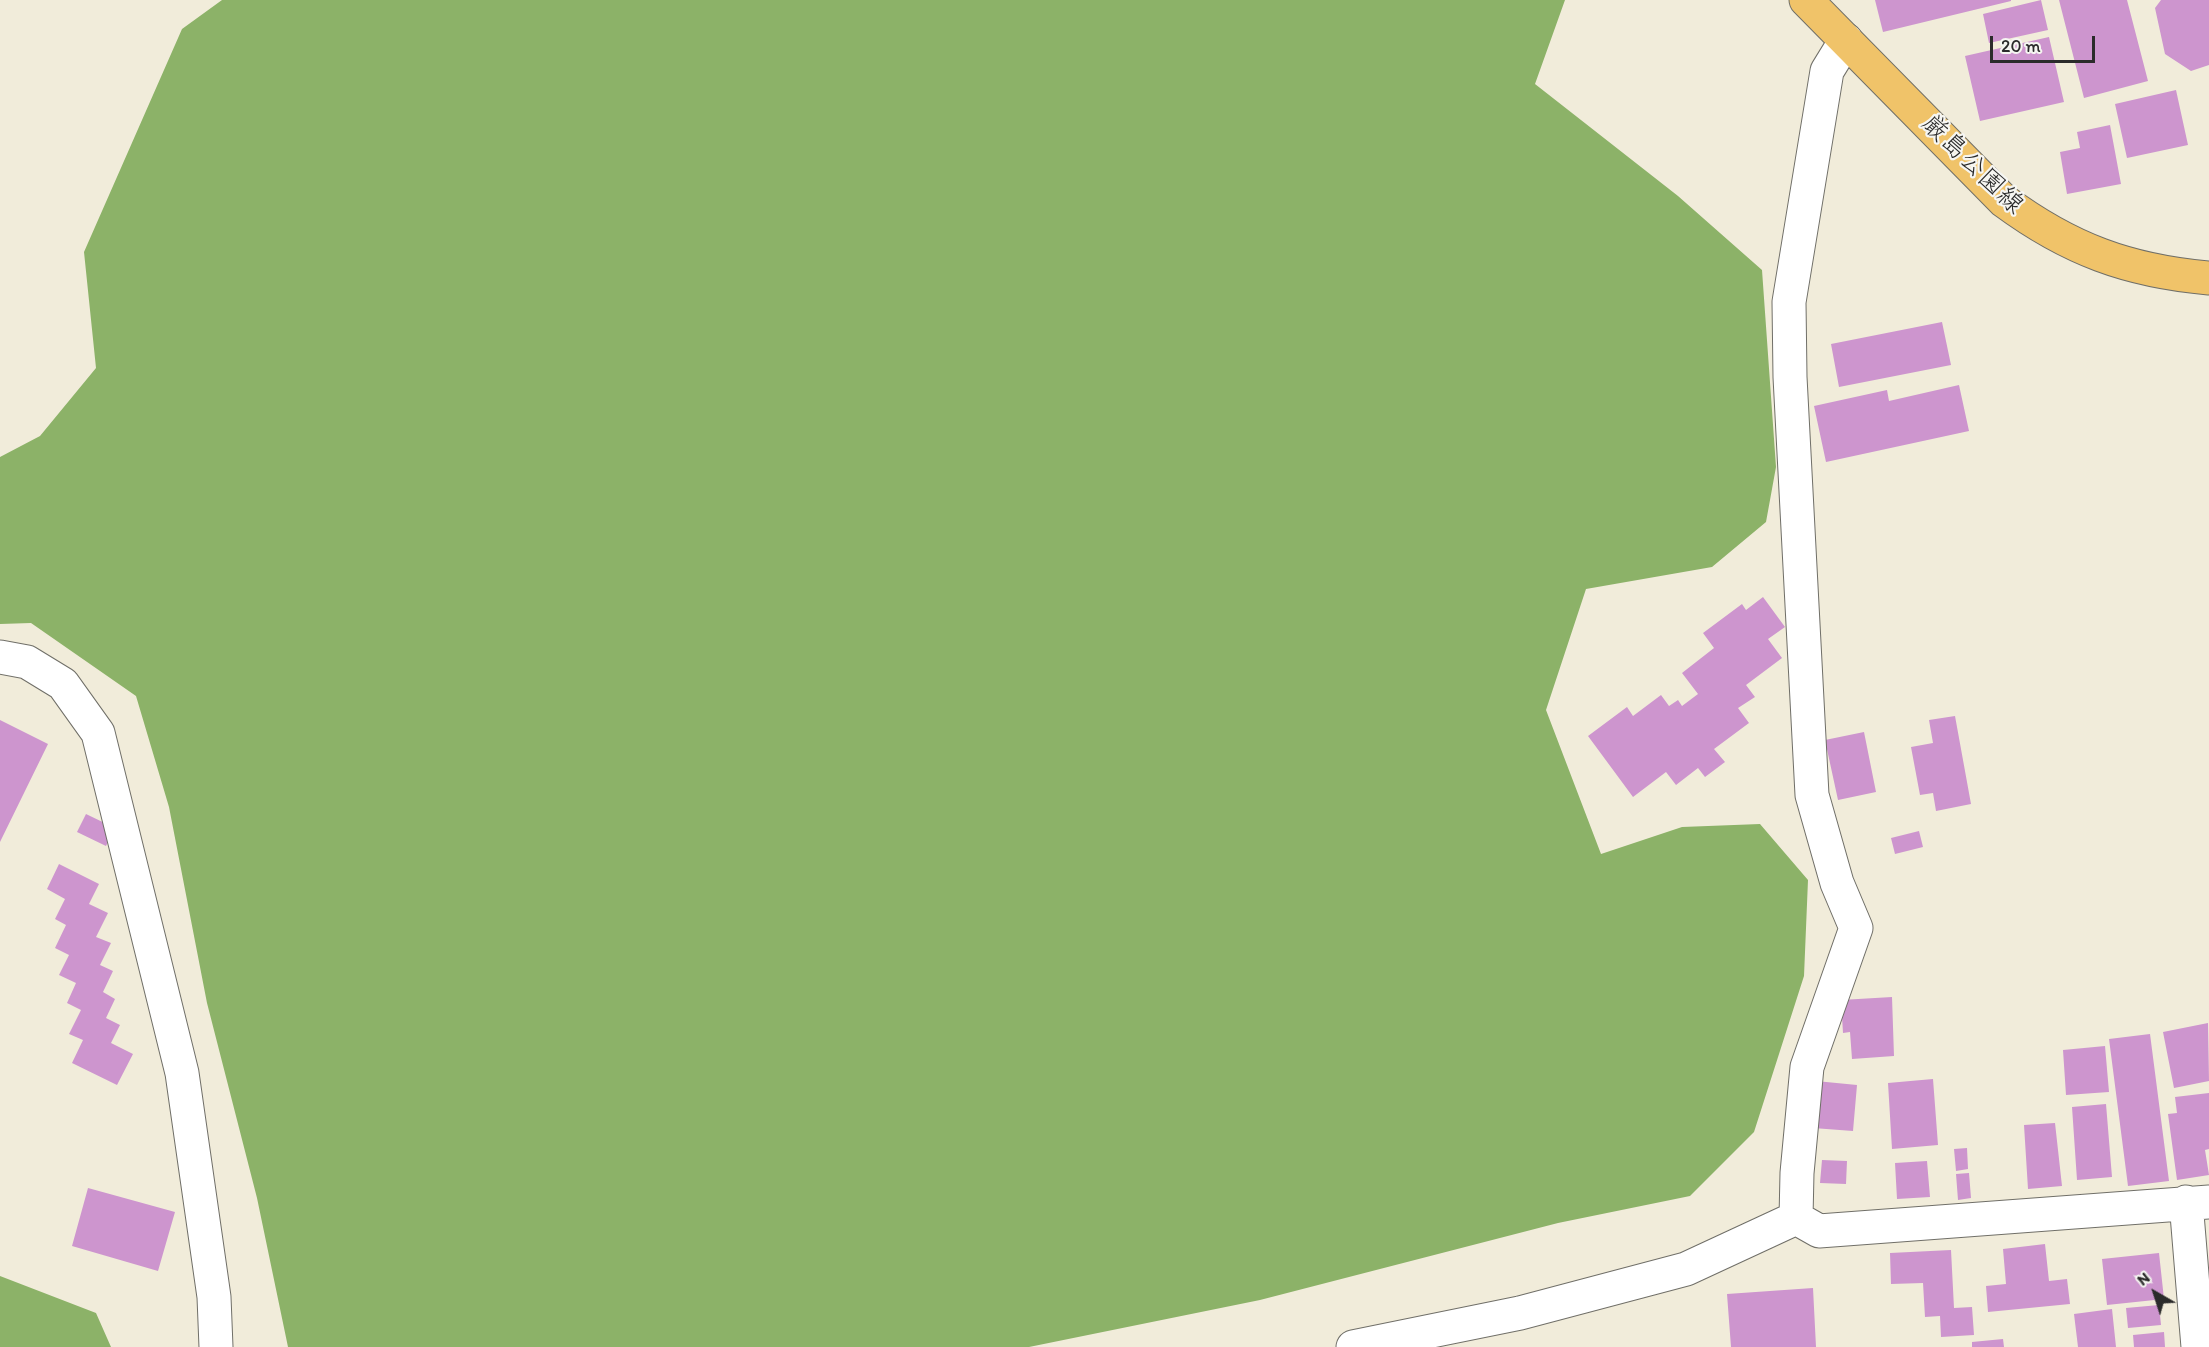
<!DOCTYPE html>
<meta charset="utf-8">
<style>
body{margin:0}
#map{position:relative;width:2209px;height:1347px;overflow:hidden;background:#f1ecda;font-family:Itim,sans-serif}
canvas{display:block}
.north{position:absolute;left:2125px;top:1263px;width:60px;height:60px;-webkit-text-stroke:4px #f6f6f2;paint-order:stroke;rotate:321deg;font-size:16px;font-weight:700;line-height:24px;text-align:center;color:#2b2b2b}
.north::after{content:'';display:block;margin:auto;width:21px;height:27px;background:#2b2b2b;clip-path:polygon(50% 0,100% 100%,50% 72%,0 100%)}
.scale{position:absolute;left:1990px;top:36px;width:105px;height:27px;box-sizing:border-box;border:3px solid #2b2b2b;border-top:0;padding-left:8px;font-size:18px;line-height:21px;white-space:nowrap;color:#2b2b2b;-webkit-text-stroke:4px #f6f6f2;paint-order:stroke}
</style>
<div id="map">
<canvas width="2209" height="1347"></canvas>
<div class="north">N</div>
<div class="scale">20 m</div>
</div>
<script>
const c = document.querySelector('canvas').getContext('2d');
c.lineJoin = 'round';
function fillPath(path, color) {
  c.fillStyle = color;
  c.fill(path, 'evenodd');
}
function strokePath(path, color, width, dash) {
  c.strokeStyle = color;
  c.lineWidth = width;
  c.lineCap = dash ? 'butt' : 'round';
  c.setLineDash(dash || []);
  c.stroke(path);
}
function write(font, color, halo, rows, align = 'center') {
  c.font = font + ' Itim,"Klee One",sans-serif';
  c.lineWidth = 4.5;
  c.setLineDash([]);
  c.textBaseline = 'middle';
  c.strokeStyle = halo;
  c.fillStyle = color;
  for (const [text, x, y, turn = 0] of rows) {
    c.save();
    c.translate(x, y);
    c.rotate((+turn || 0) * Math.PI / 180);
    c.textAlign = isNaN(turn) ? turn : align;
    if (halo) c.strokeText(text, 0, 0);
    c.fillText(text, 0, 0);
    c.restore();
  }
}
fillPath(new Path2D(`
 M 222,0 L 1565,0 L 1535,84 L 1678,196 L 1762,270 L 1776,467 L 1766,522 L 1712,567 L 1586,589 L 1546,710 L 1601,854 L 1682,827 L 1760,824 L 1808,880 L 1804,976 L 1754,1132 L 1690,1196 L 1558,1223 L 1260,1300 L 1029,1347 L 288,1347 L 257,1198 L 207,1003 L 169,807 L 136,696 L 31,623 L 0,624 L 0,457 L 40,436 L 96,368 L 84,252 L 182,29 Z
 M 0,1276 L 96,1313 L 111,1347 L 0,1347 Z`), '#8cb268');
fillPath(new Path2D(`
 M 1875,0 L 2011,0 L 2011,1 L 1883,32 Z
 M 2041,0 L 2048,30 L 1989,43 L 1983,14 Z
 M 2059,0 L 2127,0 L 2148,81 L 2084,98 Z
 M 2161,0 L 2209,0 L 2209,65 L 2191,71 L 2165,54 L 2155,8 Z
 M 2049,37 L 2064,102 L 1980,121 L 1965,56 Z
 M 2176,90 L 2188,145 L 2127,158 L 2115,104 Z
 M 2110,125 L 2121,184 L 2067,194 L 2060,152 L 2080,148 L 2077,132 Z
 M 1942,322 L 1951,365 L 1839,387 L 1831,344 Z
 M 1959,385 L 1969,431 L 1826,462 L 1814,406 L 1887,390 L 1889,401 Z
 M 1763,597 L 1785,627 L 1768,639 L 1782,658 L 1746,685 L 1755,697 L 1738,708 L 1749,723 L 1714,749 L 1725,762 L 1705,777 L 1698,768 L 1676,785 L 1666,772 L 1633,797 L 1588,736 L 1627,707 L 1633,716 L 1661,695 L 1669,706 L 1678,700 L 1682,706 L 1698,694 L 1682,673 L 1714,648 L 1703,633 L 1742,604 L 1746,610 Z
 M 1955,716 L 1971,804 L 1936,811 L 1933,793 L 1920,795 L 1911,747 L 1933,743 L 1929,720 Z
 M 0,720 L 48,744 L 0,842 Z
 M 1864,732 L 1876,792 L 1838,800 L 1825,740 Z
 M 86,814 L 115,828 L 106,846 L 77,832 Z
 M 1919,831 L 1923,847 L 1895,854 L 1891,838 Z
 M 59,864 L 99,884 L 89,904 L 108,913 L 96,937 L 111,943 L 100,965 L 113,971 L 103,992 L 115,999 L 106,1018 L 120,1025 L 111,1043 L 133,1054 L 117,1085 L 72,1063 L 83,1040 L 69,1034 L 81,1010 L 67,1003 L 76,983 L 59,975 L 69,955 L 55,948 L 66,925 L 55,919 L 65,899 L 47,889 Z
 M 1892,997 L 1894,1056 L 1852,1059 L 1850,1032 L 1843,1033 L 1841,1000 Z
 M 2208,1023 L 2209,1081 L 2174,1088 L 2163,1032 Z
 M 2150,1034 L 2169,1181 L 2128,1186 L 2109,1039 Z
 M 2105,1046 L 2109,1092 L 2066,1095 L 2063,1050 Z
 M 1933,1079 L 1938,1145 L 1892,1149 L 1888,1083 Z
 M 1816,1081 L 1857,1085 L 1853,1131 L 1813,1128 Z
 M 2209,1093 L 2209,1149 L 2205,1150 L 2209,1175 L 2177,1180 L 2168,1114 L 2177,1113 L 2175,1097 Z
 M 2106,1104 L 2112,1177 L 2077,1180 L 2072,1107 Z
 M 2055,1123 L 2062,1186 L 2028,1189 L 2024,1125 Z
 M 1967,1148 L 1968,1169 L 1956,1171 L 1954,1149 Z
 M 1822,1160 L 1847,1161 L 1846,1184 L 1820,1183 Z
 M 1927,1161 L 1930,1197 L 1897,1199 L 1895,1163 Z
 M 1969,1173 L 1971,1198 L 1958,1200 L 1956,1174 Z
 M 88,1188 L 175,1212 L 158,1271 L 72,1246 Z
 M 2045,1244 L 2049,1281 L 2067,1279 L 2070,1304 L 1988,1312 L 1986,1286 L 2006,1284 L 2003,1249 Z
 M 1951,1250 L 1954,1308 L 1972,1307 L 1974,1335 L 1941,1337 L 1940,1316 L 1925,1317 L 1923,1283 L 1891,1284 L 1890,1253 Z
 M 2159,1253 L 2164,1299 L 2107,1305 L 2102,1259 Z
 M 1813,1288 L 1816,1347 L 1731,1347 L 1727,1294 Z
 M 2159,1305 L 2161,1325 L 2128,1328 L 2126,1308 Z
 M 2112,1309 L 2116,1347 L 2078,1347 L 2074,1314 Z
 M 2164,1332 L 2165,1347 L 2134,1347 L 2133,1335 Z
 M 2003,1339 L 2004,1347 L 1972,1347 L 1972,1342 Z`), '#cd95ce');
const street = new Path2D(`
 M 0,657 L 27,662 L 63,684 L 98,733 L 182,1073 L 214,1297 L 216,1347
 M 2186,1202 L 2198,1347
 M 1796,1218 L 1797,1173 L 1807,1067 L 1856,928 L 1837,883 L 1812,795 L 1790,377 L 1789,302 L 1827,71 L 1846,40
 M 1796,1218 L 1819,1231 L 2209,1202
 M 1353,1347 L 1520,1313 L 1686,1269 L 1796,1218`);
const primary = new Path2D(`
 M 1806,0 L 2004,201 C 2069,249 2128,271 2209,278`);
strokePath(street, '#706f68', 35);
strokePath(primary, '#706f68', 35);
strokePath(street, '#fff', 33);
strokePath(primary, '#f0c369', 33);
write('26px', '#2b2b2b', '#f6f6f2', [
 ["厳島公園線",1972,165,44]
]);
</script>
